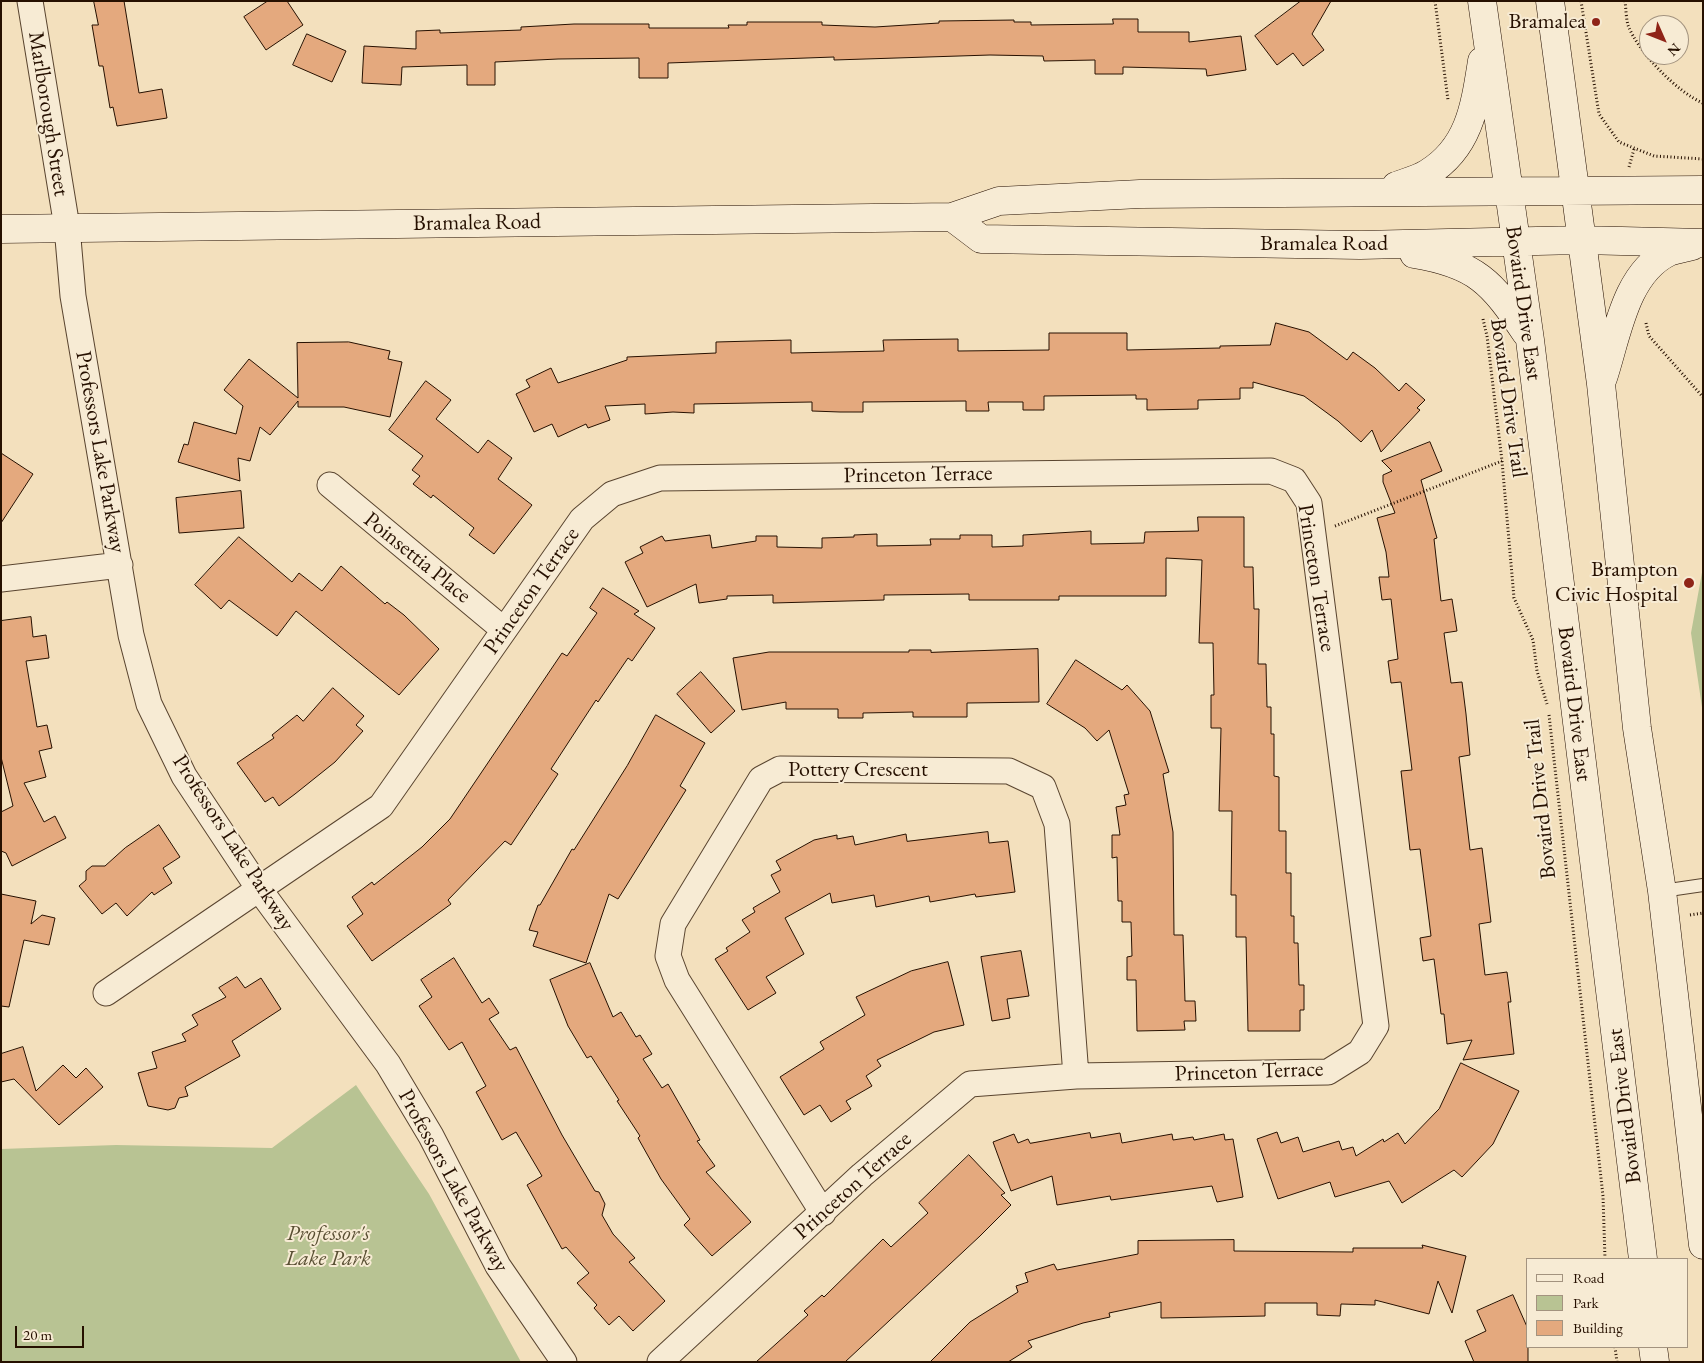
<!DOCTYPE html>
<style>
body{margin:0}
#map{position:relative;width:1704px;height:1363px;overflow:hidden;background:#f3e0bd;font-family:"EB Garamond",serif}
canvas{display:block}
.frame{position:absolute;inset:0;border:2px solid #261000;pointer-events:none}
.legend{position:absolute;left:1526px;top:1258px;width:162px;height:90px;box-sizing:border-box;background:#f7ebd4;border:1px solid #a3937f;margin:0;padding:6px 9px;list-style:none;font-size:15px;color:#261000}
.legend li{display:flex;align-items:center;gap:10px;height:25px}
.legend b{width:25px;border:1px solid #a3937f}
.north{position:absolute;left:1639px;top:15px;width:50px;height:50px;box-sizing:border-box;background:#f7ebd4;border:1px solid #a3937f;border-radius:50%;rotate:134deg;font-size:14px;font-weight:700;line-height:20px;text-align:center;color:#261000}
.north::after{content:'';display:block;margin:auto;width:18px;height:22px;background:#8f2418;clip-path:polygon(50% 0,100% 100%,50% 72%,0 100%)}
.scale{position:absolute;left:15px;top:1326px;width:69px;height:22px;box-sizing:border-box;border:2px solid #261000;border-top:0;padding-left:6px;font-size:15px;line-height:18px;white-space:nowrap;color:#261000;-webkit-text-stroke:4px #f7ebd4;paint-order:stroke}
</style>
<div id="map">
<canvas width="1704" height="1363"></canvas>
<div class="frame"></div>
<ul class="legend">
<li><b style="height:6px;background:#f7ebd4"></b>Road</li>
<li><b style="height:14px;background:#b8c393"></b>Park</li>
<li><b style="height:14px;background:#e4a97e"></b>Building</li>
</ul>
<div class="north">N</div>
<div class="scale">20 m</div>
</div>
<script>
const c = document.querySelector('canvas').getContext('2d');
c.lineJoin = 'round';
function fillPath(path, color) {
  c.fillStyle = color;
  c.fill(path, 'evenodd');
}
function strokePath(path, color, width, dash) {
  c.strokeStyle = color;
  c.lineWidth = width;
  c.lineCap = dash ? 'butt' : 'round';
  c.setLineDash(dash || []);
  c.stroke(path);
}
function write(font, color, halo, rows, align = 'center') {
  c.font = font + ' "EB Garamond",serif';
  c.lineWidth = 4;
  c.setLineDash([]);
  c.textBaseline = 'middle';
  c.strokeStyle = halo;
  c.fillStyle = color;
  for (const [text, x, y, turn = 0] of rows) {
    c.save();
    c.translate(x, y);
    c.rotate((+turn || 0) * Math.PI / 180);
    c.textAlign = isNaN(turn) ? turn : align;
    if (halo) c.strokeText(text, 0, 0);
    c.fillText(text, 0, 0);
    c.restore();
  }
}
fillPath(new Path2D(`
 M 1703,567 L 1703,714 L 1691,633 Z
 M 356,1085 L 429,1194 L 521,1362 L 1,1362 L 1,1149 L 116,1145 L 272,1148 Z`), '#b8c393');
const building = new Path2D(`
 M 94,1 L 124,1 L 139,93 L 162,89 L 167,118 L 117,126 L 113,107 L 110,108 L 103,66 L 99,66 L 92,25 L 98,25 Z
 M 268,1 L 287,1 L 303,25 L 266,50 L 244,17 Z
 M 1301,1 L 1331,1 L 1312,34 L 1324,50 L 1303,66 L 1293,53 L 1277,65 L 1255,36 Z
 M 1113,19 L 1138,19 L 1138,32 L 1189,32 L 1189,42 L 1241,36 L 1246,70 L 1207,76 L 1206,69 L 1123,67 L 1123,74 L 1095,74 L 1095,60 L 1044,61 L 1043,56 L 990,55 L 834,60 L 834,57 L 668,63 L 668,78 L 639,78 L 639,58 L 558,59 L 495,62 L 495,85 L 467,85 L 467,65 L 402,67 L 401,85 L 362,83 L 364,46 L 416,49 L 416,31 L 440,30 L 440,33 L 521,30 L 521,27 L 574,24 L 649,24 L 649,28 L 729,28 L 728,25 L 747,25 L 747,22 L 822,22 L 822,25 L 875,27 L 939,23 L 939,21 L 1014,20 L 1014,22 L 1031,22 L 1031,25 L 1113,24 Z
 M 307,34 L 346,51 L 332,82 L 293,65 Z
 M 1276,323 L 1309,332 L 1347,360 L 1353,352 L 1375,368 L 1399,391 L 1406,383 L 1425,400 L 1417,408 L 1420,410 L 1381,452 L 1372,430 L 1361,442 L 1338,421 L 1304,396 L 1253,382 L 1253,388 L 1240,388 L 1240,399 L 1198,400 L 1198,409 L 1147,410 L 1147,399 L 1136,399 L 1136,395 L 1044,396 L 1044,410 L 1023,410 L 1023,402 L 988,402 L 989,411 L 966,411 L 966,401 L 863,402 L 863,412 L 840,412 L 812,411 L 812,402 L 694,404 L 694,413 L 673,412 L 645,414 L 645,404 L 605,406 L 610,420 L 588,428 L 586,424 L 558,437 L 552,424 L 534,432 L 516,394 L 530,387 L 526,380 L 551,368 L 558,383 L 627,360 L 627,357 L 716,353 L 716,342 L 791,340 L 791,353 L 884,351 L 883,340 L 958,339 L 958,351 L 1049,350 L 1049,333 L 1127,333 L 1127,350 L 1220,348 L 1220,346 L 1270,345 Z
 M 349,342 L 390,351 L 388,359 L 402,362 L 390,417 L 344,407 L 298,407 L 298,401 L 270,435 L 260,427 L 250,461 L 238,458 L 240,481 L 178,462 L 184,444 L 188,445 L 194,422 L 236,434 L 243,406 L 224,390 L 249,359 L 298,398 L 297,343 Z
 M 426,381 L 451,400 L 436,419 L 478,453 L 488,440 L 512,458 L 498,479 L 532,505 L 494,554 L 469,535 L 474,528 L 433,495 L 431,498 L 413,484 L 420,476 L 412,470 L 423,456 L 389,430 Z
 M 1430,442 L 1442,471 L 1421,480 L 1437,538 L 1434,539 L 1441,601 L 1452,599 L 1457,631 L 1444,633 L 1451,683 L 1462,682 L 1466,714 L 1470,755 L 1459,757 L 1470,850 L 1482,848 L 1486,880 L 1491,922 L 1479,924 L 1485,975 L 1507,972 L 1511,1002 L 1508,1002 L 1514,1054 L 1463,1060 L 1472,1040 L 1447,1044 L 1444,1014 L 1441,1014 L 1434,959 L 1423,961 L 1420,938 L 1431,936 L 1426,896 L 1420,849 L 1410,850 L 1401,771 L 1412,770 L 1401,682 L 1391,683 L 1388,661 L 1398,659 L 1391,599 L 1382,600 L 1379,577 L 1389,577 L 1386,552 L 1377,518 L 1395,513 L 1383,482 L 1383,475 L 1392,471 L 1382,461 Z
 M 1,453 L 33,474 L 1,523 Z
 M 241,491 L 244,528 L 179,533 L 176,498 Z
 M 1198,517 L 1244,517 L 1244,567 L 1253,567 L 1254,609 L 1259,609 L 1258,664 L 1266,664 L 1267,707 L 1271,707 L 1271,734 L 1274,734 L 1274,776 L 1279,777 L 1279,831 L 1286,831 L 1286,873 L 1291,873 L 1291,916 L 1294,916 L 1294,943 L 1298,943 L 1299,985 L 1304,985 L 1304,1010 L 1300,1010 L 1300,1031 L 1248,1031 L 1246,937 L 1236,937 L 1236,895 L 1231,895 L 1232,811 L 1219,811 L 1221,728 L 1211,728 L 1211,695 L 1214,695 L 1213,643 L 1199,643 L 1202,560 L 1166,558 L 1166,596 L 1059,596 L 1059,600 L 969,600 L 969,594 L 884,595 L 884,600 L 773,603 L 773,595 L 727,596 L 727,599 L 699,603 L 696,584 L 647,607 L 625,562 L 643,553 L 640,547 L 662,536 L 665,541 L 710,535 L 712,548 L 756,541 L 756,536 L 777,536 L 777,547 L 822,548 L 822,538 L 854,537 L 854,535 L 877,534 L 877,546 L 931,545 L 930,539 L 960,539 L 960,535 L 992,535 L 992,547 L 1023,546 L 1023,535 L 1091,531 L 1091,544 L 1144,543 L 1145,532 L 1198,531 Z
 M 239,537 L 292,582 L 299,573 L 322,591 L 341,566 L 385,604 L 387,602 L 404,615 L 439,649 L 399,695 L 296,611 L 277,636 L 229,600 L 221,609 L 195,585 Z
 M 603,588 L 639,611 L 634,614 L 655,628 L 632,661 L 628,658 L 598,702 L 596,700 L 551,769 L 558,774 L 511,845 L 505,841 L 448,900 L 451,904 L 372,961 L 347,926 L 363,914 L 352,897 L 372,882 L 374,885 L 422,847 L 450,819 L 562,653 L 567,656 L 597,613 L 590,608 Z
 M 31,617 L 33,637 L 46,635 L 49,658 L 26,661 L 37,727 L 47,725 L 52,748 L 39,751 L 46,777 L 24,783 L 44,822 L 55,816 L 66,838 L 12,866 L 6,853 L 1,851 L 1,812 L 13,806 L 1,757 L 1,621 Z
 M 1038,649 L 1039,702 L 967,703 L 967,717 L 913,717 L 913,712 L 863,713 L 863,718 L 838,718 L 838,709 L 786,709 L 786,702 L 742,710 L 733,658 L 769,652 L 909,652 L 909,650 L 931,650 L 931,652 Z
 M 1076,660 L 1122,690 L 1127,685 L 1150,711 L 1169,772 L 1163,774 L 1173,832 L 1174,935 L 1183,935 L 1185,1001 L 1195,1001 L 1196,1021 L 1184,1021 L 1185,1030 L 1137,1031 L 1136,980 L 1127,980 L 1127,957 L 1132,956 L 1131,922 L 1122,922 L 1122,901 L 1118,901 L 1117,857 L 1112,858 L 1112,835 L 1120,835 L 1116,807 L 1126,805 L 1124,795 L 1129,794 L 1109,730 L 1097,741 L 1085,728 L 1047,704 Z
 M 701,672 L 735,711 L 711,733 L 677,694 Z
 M 333,688 L 364,716 L 356,725 L 363,731 L 335,762 L 295,794 L 279,806 L 273,797 L 265,802 L 237,763 L 274,738 L 272,735 L 297,715 L 303,721 Z
 M 656,715 L 705,743 L 680,786 L 686,790 L 618,899 L 609,894 L 586,963 L 533,946 L 538,932 L 529,930 L 538,905 L 540,905 L 572,849 L 574,850 L 627,766 Z
 M 159,825 L 180,857 L 163,868 L 172,883 L 154,895 L 152,892 L 127,916 L 116,903 L 102,914 L 79,886 L 86,880 L 86,871 L 92,866 L 105,866 L 125,848 Z
 M 988,832 L 989,843 L 1008,841 L 1015,892 L 976,897 L 975,894 L 930,902 L 929,896 L 876,907 L 874,895 L 832,903 L 830,893 L 785,918 L 804,954 L 766,977 L 776,993 L 748,1010 L 715,959 L 728,951 L 726,948 L 750,932 L 742,920 L 755,912 L 753,908 L 780,892 L 771,875 L 781,870 L 776,861 L 814,840 L 837,835 L 837,839 L 853,836 L 855,845 L 906,834 L 907,841 Z
 M 1,894 L 36,901 L 31,924 L 42,915 L 55,918 L 49,945 L 24,940 L 9,1007 L 1,1006 Z
 M 1021,951 L 1029,996 L 1007,999 L 1010,1018 L 992,1021 L 981,957 Z
 M 454,958 L 482,1003 L 489,998 L 499,1013 L 489,1019 L 510,1050 L 516,1047 L 562,1135 L 595,1191 L 599,1192 L 605,1204 L 602,1215 L 613,1234 L 635,1258 L 629,1262 L 665,1301 L 633,1331 L 619,1316 L 609,1325 L 594,1308 L 597,1305 L 577,1283 L 589,1273 L 566,1247 L 562,1249 L 527,1185 L 542,1176 L 516,1132 L 502,1140 L 476,1092 L 486,1086 L 462,1042 L 449,1050 L 419,1006 L 432,997 L 421,980 Z
 M 948,962 L 964,1025 L 934,1032 L 877,1060 L 881,1066 L 866,1076 L 872,1086 L 846,1101 L 851,1109 L 831,1122 L 820,1105 L 804,1115 L 780,1077 L 824,1049 L 820,1042 L 865,1015 L 856,997 L 911,971 Z
 M 590,963 L 613,1017 L 621,1012 L 636,1037 L 640,1035 L 652,1054 L 643,1059 L 662,1088 L 668,1084 L 700,1140 L 697,1141 L 715,1166 L 706,1172 L 751,1222 L 712,1256 L 684,1225 L 690,1219 L 661,1179 L 638,1138 L 640,1136 L 617,1101 L 619,1100 L 591,1056 L 587,1058 L 568,1026 L 550,980 Z
 M 237,977 L 245,988 L 261,978 L 281,1009 L 232,1041 L 240,1056 L 185,1087 L 188,1096 L 179,1098 L 175,1108 L 168,1110 L 148,1106 L 138,1073 L 157,1068 L 152,1052 L 186,1041 L 182,1034 L 198,1025 L 192,1015 L 226,997 L 219,988 Z
 M 23,1047 L 36,1091 L 63,1065 L 76,1078 L 86,1068 L 103,1087 L 59,1125 L 14,1079 L 1,1082 L 1,1054 Z
 M 1461,1063 L 1519,1091 L 1493,1144 L 1462,1177 L 1454,1170 L 1402,1203 L 1389,1181 L 1335,1197 L 1330,1182 L 1278,1199 L 1257,1139 L 1277,1132 L 1281,1143 L 1298,1137 L 1303,1152 L 1339,1141 L 1342,1150 L 1353,1147 L 1356,1156 L 1383,1139 L 1384,1142 L 1398,1133 L 1405,1144 L 1439,1109 Z
 M 1090,1133 L 1091,1138 L 1120,1133 L 1122,1143 L 1172,1134 L 1173,1140 L 1193,1137 L 1194,1140 L 1224,1134 L 1225,1140 L 1233,1139 L 1243,1197 L 1217,1202 L 1212,1186 L 1111,1200 L 1110,1196 L 1057,1205 L 1052,1176 L 1011,1191 L 993,1142 L 1014,1134 L 1018,1143 L 1028,1139 L 1030,1143 Z
 M 969,1155 L 1005,1193 L 1001,1195 L 1011,1205 L 980,1236 L 845,1362 L 756,1362 L 808,1315 L 804,1311 L 822,1295 L 824,1297 L 883,1239 L 891,1247 L 928,1213 L 919,1203 Z
 M 1234,1240 L 1234,1251 L 1353,1252 L 1353,1248 L 1423,1248 L 1422,1245 L 1466,1256 L 1452,1313 L 1438,1281 L 1429,1314 L 1375,1300 L 1375,1305 L 1341,1304 L 1340,1316 L 1317,1315 L 1317,1303 L 1265,1303 L 1265,1316 L 1161,1318 L 1161,1302 L 1109,1313 L 1110,1317 L 1083,1323 L 1028,1341 L 1032,1347 L 1008,1362 L 930,1362 L 970,1322 L 1018,1292 L 1016,1286 L 1028,1282 L 1025,1273 L 1054,1264 L 1057,1270 L 1138,1254 L 1138,1241 Z
 M 1513,1295 L 1528,1329 L 1528,1362 L 1474,1362 L 1465,1341 L 1486,1331 L 1477,1311 Z`);
fillPath(building, '#e4a97e');
strokePath(building, '#261000', 1);
const lane = new Path2D(`
 M 1662,891 L 1703,885`);
const street = new Path2D(`
 M 30,1 L 67,227 L 73,296 L 131,635 L 149,704 L 184,776 L 259,889 L 388,1064 L 431,1136 L 498,1266 L 564,1362
 M 330,485 L 504,630
 M 1,579 L 120,565
 M 106,993 L 381,806 L 582,519 L 612,494 L 660,478 L 1271,471 L 1294,480 L 1309,503 L 1376,1026 L 1360,1052 L 1328,1072 L 1076,1076 L 970,1084 L 862,1175 L 660,1362
 M 823,1213 L 677,980 L 668,956 L 673,924 L 761,779 L 780,769 L 1009,771 L 1043,787 L 1057,824 L 1076,1076`);
const secondary = new Path2D(`
 M 1482,1 L 1530,340 L 1643,1259
 M 1550,1 L 1601,384 L 1637,728 L 1662,891 L 1703,1245
 M 1396,186 C 1406,182 1419,179 1428,173 C 1470,147 1475,105 1482,61
 M 952,217 L 981,239 L 1360,245 L 1581,240 L 1703,243
 M 1,229 L 952,217 L 999,201 L 1140,194 L 1703,190
 M 1414,254 C 1476,264 1492,282 1526,333
 M 1603,378 C 1617,336 1625,273 1669,252 C 1676,249 1685,248 1692,246
 M 1653,1347 L 1655,1362`);
strokePath(lane, '#59442f', 14);
strokePath(street, '#59442f', 27);
strokePath(secondary, '#261000', 29);
strokePath(new Path2D(`
 M 1435,1 L 1448,100
 M 1581,1 L 1599,114 L 1619,142 L 1654,156 L 1703,159
 M 1625,1 C 1626,9 1626,18 1628,25 C 1637,51 1678,93 1703,103
 M 1629,167 L 1634,149
 M 1483,319 L 1487,336 L 1502,461 L 1514,598 L 1533,640 L 1537,671 L 1547,704
 M 1646,323 L 1649,336 L 1703,397
 M 1335,526 L 1502,461
 M 1549,715 L 1603,1196 L 1605,1259
 M 1690,915 L 1703,913
 M 1615,1347 L 1617,1362`), '#261000', 3, [1, 2.5]);
strokePath(lane, '#f7ebd4', 12);
strokePath(street, '#f7ebd4', 25);
strokePath(secondary, '#f7ebd4', 28);
for (const [x, y, r, color] of [
 [1596,22,5,"#8f2418"],
 [1689,583,6,"#8f2418"]
]) {
  const dot = new Path2D();
  dot.arc(x, y, r, 0, 2 * Math.PI);
  c.fillStyle = color;
  c.fill(dot);
  strokePath(dot, '#f7ebd4', 2);
}
write('22px', '#261000', '#f7ebd4', [
 ["Bramalea",1586,22],
 ["Brampton",1678,570],
 ["Civic Hospital",1678,595]
], 'right');
write('22px', '#261000', '#f7ebd4', [
 ["Marlborough Street",48,114,81],
 ["Bramalea Road",477,223,-1],
 ["Bramalea Road",1324,244],
 ["Bovaird Drive East",1523,303,82],
 ["Bovaird Drive Trail",1508,398,82],
 ["Professors Lake Parkway",100,452,80],
 ["Princeton Terrace",918,475,-1],
 ["Poinsettia Place",417,558,39],
 ["Princeton Terrace",1316,578,81],
 ["Princeton Terrace",532,591,-55],
 ["Bovaird Drive East",1574,704,83],
 ["Pottery Crescent",858,770],
 ["Bovaird Drive Trail",1541,799,-96],
 ["Professors Lake Parkway",233,843,57],
 ["Princeton Terrace",1249,1072,-2],
 ["Bovaird Drive East",1625,1106,-97],
 ["Professors Lake Parkway",453,1181,61],
 ["Princeton Terrace",853,1186,-42]
]);
write('italic 22px', '#594f33', '#f7ebd4', [
 ["Professor's",328,1234],
 ["Lake Park",328,1259]
]);
</script>
